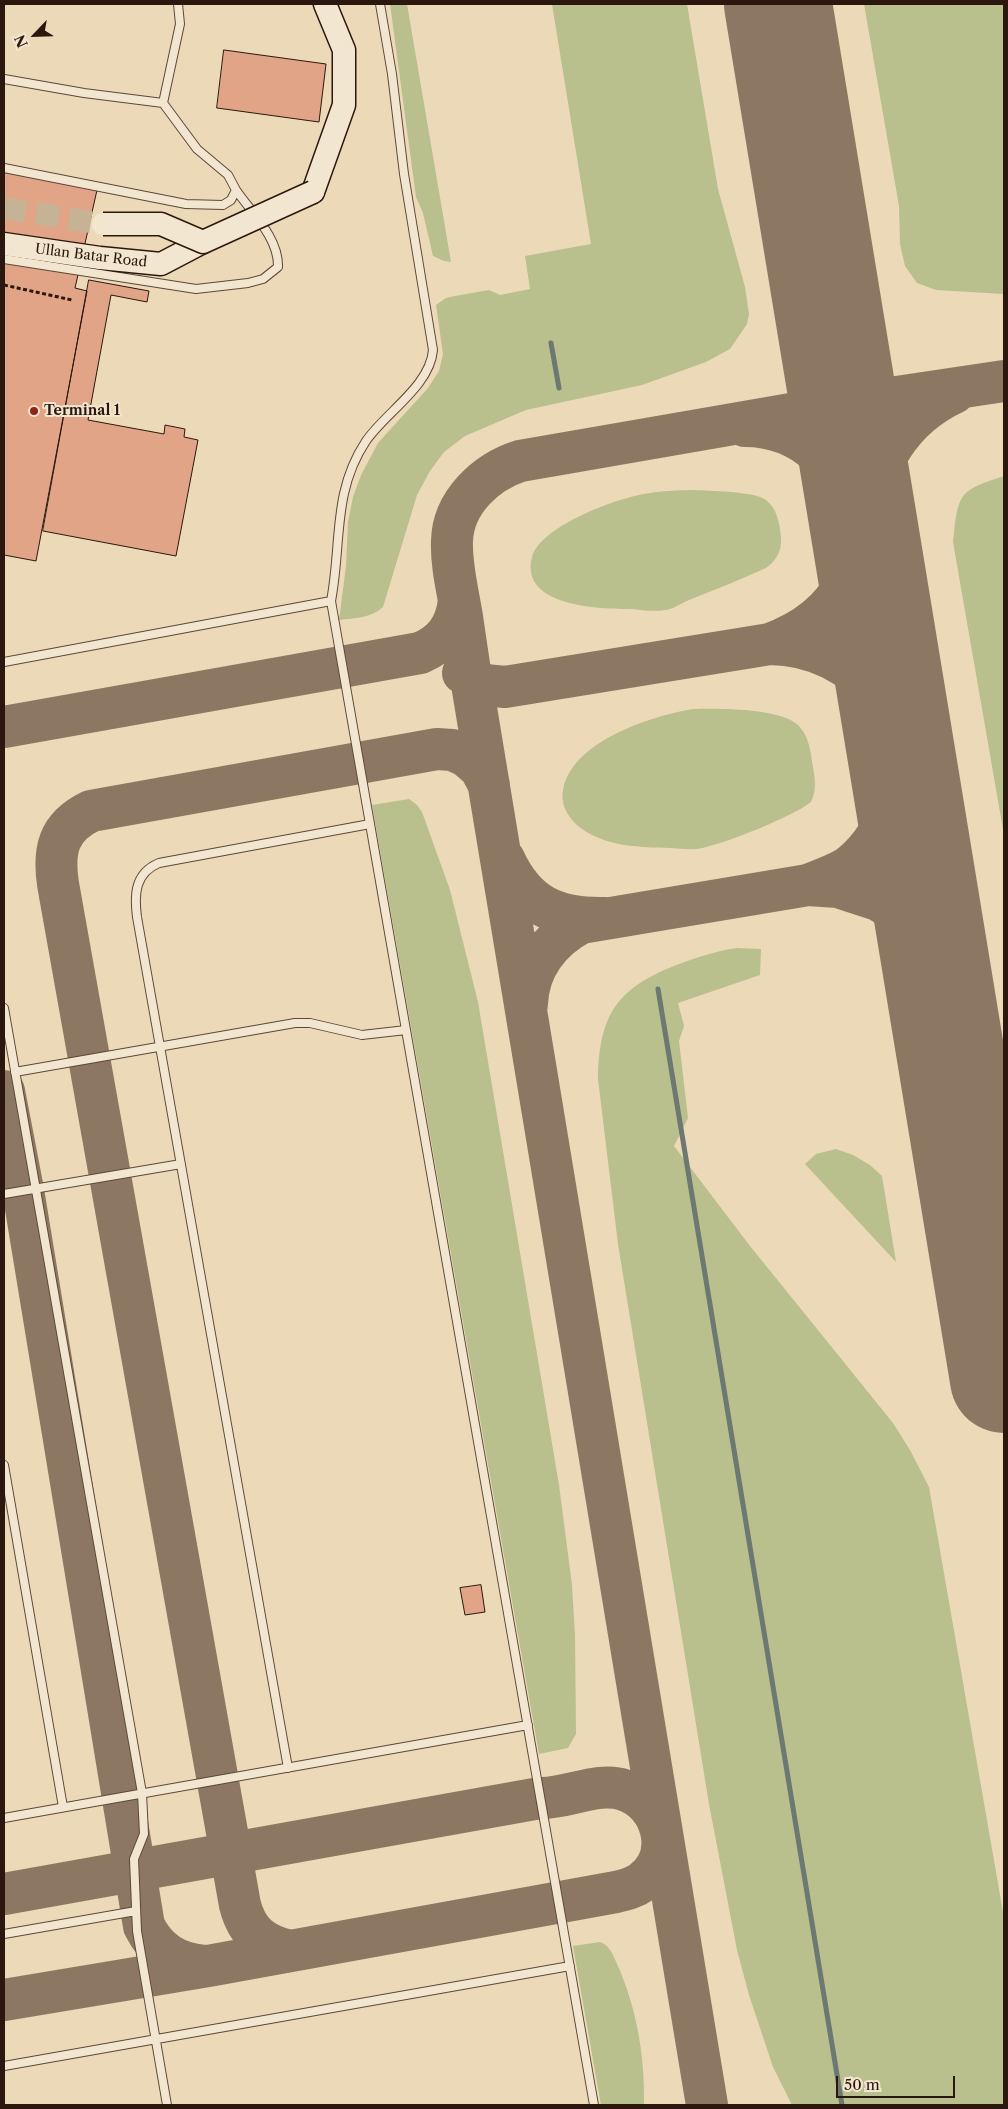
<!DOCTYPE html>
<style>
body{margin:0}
#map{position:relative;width:1008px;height:2109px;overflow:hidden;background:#ecd9b7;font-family:"Libre Caslon Text",serif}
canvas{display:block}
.frame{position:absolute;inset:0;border:5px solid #2c170e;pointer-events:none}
.north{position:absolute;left:10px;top:10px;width:50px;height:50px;-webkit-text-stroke:4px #f3e6d0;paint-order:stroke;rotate:246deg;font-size:14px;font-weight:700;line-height:20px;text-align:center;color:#2c170e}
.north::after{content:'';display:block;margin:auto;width:18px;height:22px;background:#2c170e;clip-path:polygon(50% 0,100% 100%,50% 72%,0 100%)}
.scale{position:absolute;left:836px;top:2076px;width:119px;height:22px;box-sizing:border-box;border:2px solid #2c170e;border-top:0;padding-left:6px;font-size:15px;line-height:18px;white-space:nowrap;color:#2c170e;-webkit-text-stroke:4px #f3e6d0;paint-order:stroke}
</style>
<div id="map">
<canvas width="1008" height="2109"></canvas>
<div class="frame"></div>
<div class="north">N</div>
<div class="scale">50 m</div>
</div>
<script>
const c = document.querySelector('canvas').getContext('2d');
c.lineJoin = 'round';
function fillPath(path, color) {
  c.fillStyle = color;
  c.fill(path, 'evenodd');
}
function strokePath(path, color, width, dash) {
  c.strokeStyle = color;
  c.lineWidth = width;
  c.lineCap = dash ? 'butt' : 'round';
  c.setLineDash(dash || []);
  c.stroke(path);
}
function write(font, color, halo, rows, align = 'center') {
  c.font = font + ' "Libre Caslon Text",serif';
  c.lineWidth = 4;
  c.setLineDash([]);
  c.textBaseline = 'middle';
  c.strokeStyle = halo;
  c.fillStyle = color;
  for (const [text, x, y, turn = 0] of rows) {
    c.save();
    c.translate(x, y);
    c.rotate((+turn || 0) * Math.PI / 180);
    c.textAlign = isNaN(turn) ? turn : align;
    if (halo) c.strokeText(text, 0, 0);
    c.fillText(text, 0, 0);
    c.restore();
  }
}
fillPath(new Path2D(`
 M 390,4 L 407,4 L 451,262 L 444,261 L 433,256 L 423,213 L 416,197 Z
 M 552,4 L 687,4 L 718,189 L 745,287 L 749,314 L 747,324 L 730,349 L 706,362 L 642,385 L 526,410 L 465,436 L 444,452 L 430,471 L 417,495 L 383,607 C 371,618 355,618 339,620 L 346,566 L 348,522 L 353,497 L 361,475 L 378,443 L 428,388 L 439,371 L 443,354 L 436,305 L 446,298 L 455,296 L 489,290 L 500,295 L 530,289 L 525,256 L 591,244 Z
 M 864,4 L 1004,4 L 1004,294 L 936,290 L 917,283 L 905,266 L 900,244 L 899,206 Z
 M 1004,476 L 1004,835 L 953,542 C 955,528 955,506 964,495 C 972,485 993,480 1004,476 Z
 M 693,490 C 709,491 754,491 766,500 C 777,508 780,525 781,538 C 782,551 776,561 766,568 C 741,579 715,590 689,600 C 681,603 674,609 665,610 C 654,612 642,610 631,609 C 601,609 519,607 532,557 C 541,526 615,499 644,494 C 660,491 677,490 693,490 Z
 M 693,709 C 717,708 781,708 798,725 C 808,735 810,748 812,761 C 814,775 818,788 811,802 C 794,816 718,847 696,849 C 688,850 678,848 670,848 C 640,847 608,847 582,829 C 570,820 560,806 563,791 C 570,742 651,716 693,709 Z
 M 409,799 L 417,805 L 422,812 L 450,890 L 478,1002 L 559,1485 L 572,1585 L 575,1635 L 576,1734 L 568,1748 L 539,1754 L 372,805 Z
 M 737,948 L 761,949 L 760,975 L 678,1003 L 684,1026 L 679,1041 L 688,1118 L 674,1146 L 750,1246 L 893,1423 L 910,1450 L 929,1487 L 1004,1918 L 1004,2105 L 792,2105 L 773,2067 L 749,1995 L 737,1950 L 709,1804 L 618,1244 L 598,1079 C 599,1016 616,989 674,966 C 695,958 715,951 737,948 Z
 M 836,1149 L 853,1155 L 870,1165 L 882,1176 L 896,1262 L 805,1164 L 816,1154 Z
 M 600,1942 C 611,1946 613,1956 618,1966 C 637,2010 645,2057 644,2105 L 601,2105 L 573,1946 Z`), '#b9bf8d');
strokePath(new Path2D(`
 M 551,343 L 559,388
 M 658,989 L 842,2105`), '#6e7872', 5);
strokePath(new Path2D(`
 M 779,13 L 779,4
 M 745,426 C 806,426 840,469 863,519
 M 770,644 C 803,632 831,613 847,580 C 857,560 857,541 862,521 C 876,465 900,418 954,393
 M 463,673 L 485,685 L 505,687 L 770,644 C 860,645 927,727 889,814 C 880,834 865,855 847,868 C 835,875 821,880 808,885
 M 4,727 L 420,653 C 444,643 456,627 459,600
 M 504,859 C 525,905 555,919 605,918
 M 527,1004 C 528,968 550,939 581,923 L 808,885 L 838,887 L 878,900 L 894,910 L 910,926 L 922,942 L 940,990
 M 4,1091 L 23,1190 L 144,1926 C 157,1952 177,1964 205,1966
 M 4,1894 L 540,1798 C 567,1799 598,1781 624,1790 C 664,1803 677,1857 642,1882 C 634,1888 625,1890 616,1892 L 208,1966 L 4,2000
 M 290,1951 C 262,1945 247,1932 240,1905 L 58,884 C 53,850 58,827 91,811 L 437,749 L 452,750 L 466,756 L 480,768 L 489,785
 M 707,2105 L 471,678 C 468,657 465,637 462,617 C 458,592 451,566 452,541 C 453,502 486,472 520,461 L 843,405 L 1004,381`), '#8c7862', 42);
strokePath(new Path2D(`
 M 778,4 L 1004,1379`), '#8c7862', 108);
const building = new Path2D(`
 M 224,50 L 326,64 L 319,122 L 217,108 Z
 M 4,172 L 97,190 L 75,288 L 87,291 L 36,561 L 4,555 Z
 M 89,280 L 149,291 L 147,302 L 111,295 L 88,420 L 164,434 L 165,425 L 185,429 L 184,437 L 198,440 L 176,556 L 43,531 Z
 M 481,1585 L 485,1612 L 465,1615 L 460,1588 Z`);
fillPath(building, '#e1a486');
strokePath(building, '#2c170e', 1);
strokePath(new Path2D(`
 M 4,208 L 103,224`), '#c6b295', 22, [22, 11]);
const lane = new Path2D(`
 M 380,4 L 392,74 L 404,174 L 433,350 C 430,386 386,412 366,441 C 332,492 342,544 331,601 L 594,2105
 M 4,79 L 84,93 L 163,103 L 180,24 L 178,4
 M 4,168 L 186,204 L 223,205 L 231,200 L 236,190 L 228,175 L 197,149 L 163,103
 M 4,259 L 196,289 L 248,283 L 263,279 L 278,267 C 279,238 251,212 236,190
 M 4,662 L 331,601
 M 4,1008 L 142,1793 L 144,1834 L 134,1859 L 137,1931 L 167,2105
 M 15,1072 L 295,1023 L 310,1023 L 362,1035 L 406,1030
 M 4,1194 L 181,1164
 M 4,1465 L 63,1807
 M 288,1768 L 137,917 C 134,894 135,873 159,863 L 370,824
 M 4,1818 L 528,1725
 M 4,1934 L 136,1911
 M 4,2066 L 570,1966`);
const secondary = new Path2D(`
 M 313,192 L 344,105 L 344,50 L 325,4
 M 4,244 L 100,258 L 161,264 L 203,242`);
strokePath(lane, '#5c4838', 10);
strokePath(secondary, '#2c170e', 25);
strokePath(new Path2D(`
 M 4,285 L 72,300`), '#2c170e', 3, [4, 2.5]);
strokePath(lane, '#f3e6d0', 8);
strokePath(secondary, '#f3e6d0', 22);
const secondaryBridge = new Path2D(`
 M 103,224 L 161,224 L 203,242 L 313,192`);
strokePath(secondaryBridge, '#2c170e', 25, []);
strokePath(secondaryBridge, '#f3e6d0', 22);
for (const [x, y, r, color] of [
 [34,411,5,"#8f2418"]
]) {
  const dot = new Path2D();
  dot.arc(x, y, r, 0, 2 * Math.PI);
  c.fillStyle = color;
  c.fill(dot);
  strokePath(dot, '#f3e6d0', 2);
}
write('14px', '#2c170e', '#f3e6d0', [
 ["Ullan Batar Road",91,256,7]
]);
write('bold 14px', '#2c170e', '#f3e6d0', [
 ["Terminal 1",44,411]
], 'left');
</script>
